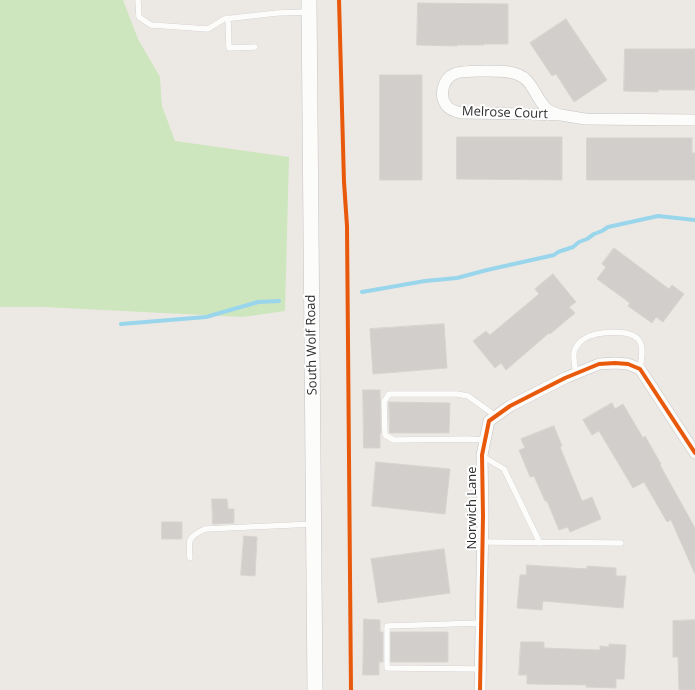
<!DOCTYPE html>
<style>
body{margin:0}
canvas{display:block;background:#ece8e4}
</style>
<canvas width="695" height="690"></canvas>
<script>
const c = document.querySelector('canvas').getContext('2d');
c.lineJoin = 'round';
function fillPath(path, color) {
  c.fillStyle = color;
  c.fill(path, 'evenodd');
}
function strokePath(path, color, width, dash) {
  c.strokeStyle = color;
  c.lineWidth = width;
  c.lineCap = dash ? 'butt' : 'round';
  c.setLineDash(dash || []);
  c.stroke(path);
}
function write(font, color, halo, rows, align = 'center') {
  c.font = font + ' "Open Sans",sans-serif';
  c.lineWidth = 4;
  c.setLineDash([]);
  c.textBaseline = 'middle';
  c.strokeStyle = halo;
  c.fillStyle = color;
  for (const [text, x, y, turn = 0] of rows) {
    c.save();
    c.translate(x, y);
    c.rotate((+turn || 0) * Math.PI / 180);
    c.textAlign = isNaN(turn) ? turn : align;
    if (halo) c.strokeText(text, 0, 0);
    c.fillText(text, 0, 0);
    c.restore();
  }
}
fillPath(new Path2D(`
 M 0,0 L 123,0 L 138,39 L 160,77 L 162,106 L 175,141 L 289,157 L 285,311 L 243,317 L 44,307 L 0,307 Z`), '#cee6be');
strokePath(new Path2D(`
 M 362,292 L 425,281 L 457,278 L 487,270 L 554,255 L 558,252 L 573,247 L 579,242 L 587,239 L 594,234 L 602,231 L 608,227 L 658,216 L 695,220
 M 121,324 L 206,317 L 258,302 L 279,301`), '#99d6ec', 4);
const building = new Path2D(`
 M 418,3 L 508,4 L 508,44 L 484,44 L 484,45 L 457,45 L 457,46 L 417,45 Z
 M 566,19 L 607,80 L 574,102 L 556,74 L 552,76 L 530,43 Z
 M 625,49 L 695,49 L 695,90 L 658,90 L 658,92 L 624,91 Z
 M 380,75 L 422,75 L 422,180 L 380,180 Z
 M 457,137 L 562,137 L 562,180 L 457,179 Z
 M 587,138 L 692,138 L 692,153 L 695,153 L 695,180 L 587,180 Z
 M 614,248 L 669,289 L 672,285 L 684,294 L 663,322 L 656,317 L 652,323 L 628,306 L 630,303 L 597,279 L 606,267 L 602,264 Z
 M 553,274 L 576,302 L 569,307 L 575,313 L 550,334 L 549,333 L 506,370 L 501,363 L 495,368 L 473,341 L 486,331 L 490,335 L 539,294 L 535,289 Z
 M 444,324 L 447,368 L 373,374 L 370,329 Z
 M 363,390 L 380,390 L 381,433 L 380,433 L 380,448 L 364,448 Z
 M 389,402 L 450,403 L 449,433 L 390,433 Z
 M 612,403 L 615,409 L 623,404 L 643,438 L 645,436 L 661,464 L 660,465 L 695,528 L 695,574 L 671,520 L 667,522 L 644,482 L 633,488 L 599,431 L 592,435 L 583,420 Z
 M 554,426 L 562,446 L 560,447 L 582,501 L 592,497 L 601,519 L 570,532 L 568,527 L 559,530 L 547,501 L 545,501 L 534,476 L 530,477 L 519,450 L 525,448 L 521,439 Z
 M 376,462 L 450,469 L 445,514 L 372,506 Z
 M 212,499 L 227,499 L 228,509 L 234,509 L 234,523 L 213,524 Z
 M 162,522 L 182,522 L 182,539 L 162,539 Z
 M 244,536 L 257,537 L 255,576 L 241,575 Z
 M 444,549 L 450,593 L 378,603 L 371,559 Z
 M 527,565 L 587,569 L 587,566 L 616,568 L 616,576 L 626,576 L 623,608 L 543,601 L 542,610 L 517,608 L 520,575 L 526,575 Z
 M 364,619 L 380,620 L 380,632 L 383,632 L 383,662 L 379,662 L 379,675 L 363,675 Z
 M 695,620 L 695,690 L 679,690 L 678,657 L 673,657 L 673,621 Z
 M 391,632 L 448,632 L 448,662 L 391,662 Z
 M 521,642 L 544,642 L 544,648 L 600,650 L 600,646 L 609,647 L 609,644 L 626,645 L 624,679 L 616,679 L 616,688 L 586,687 L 587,685 L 527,684 L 527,675 L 519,675 Z`);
fillPath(building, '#d1cecb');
strokePath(building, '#d7d4d0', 1);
const lane = new Path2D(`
 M 138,0 L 139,17 L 151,25 L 208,29 L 224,19 L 277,13 L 309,12
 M 228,18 L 229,48 L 255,47
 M 576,373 C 575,365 572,356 575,349 C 583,332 609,331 625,333 C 631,334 637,336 640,342 C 644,349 641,361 640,369
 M 485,440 L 468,439 L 394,440 L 385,435 L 384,402 L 389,394 L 457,394 L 468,396 L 496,416
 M 482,456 L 504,469 L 540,543
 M 482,542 L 621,543
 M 190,558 C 188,540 188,537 205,529 L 314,524
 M 480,669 L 387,668 L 387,626 L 481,623`);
const street = new Path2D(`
 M 561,115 C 557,114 551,112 547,109 C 545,108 543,104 541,102 C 531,87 530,76 509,72 C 500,71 461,70 454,74 C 443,79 439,95 446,105 C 449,110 457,112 462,113 L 530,114 L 561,115 L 585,119 L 695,120
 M 480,690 L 483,516 L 482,455 L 489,421 L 510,406 L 565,378 L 599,364 L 615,363 L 628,364 L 640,369 L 695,453`);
const secondary = new Path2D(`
 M 309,0 L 315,690`);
strokePath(lane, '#c5c4c5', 6);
strokePath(street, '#c5c4c5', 12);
strokePath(secondary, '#c5c4c5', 16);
strokePath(lane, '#fcfcfb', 5.5);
strokePath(street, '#fcfcfb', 11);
strokePath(secondary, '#fcfcfb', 15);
strokePath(new Path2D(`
 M 339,0 L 344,182 L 347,226 L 351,690
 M 480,690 L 483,516 L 482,455 L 489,421 L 510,406 L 565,378 L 599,364 L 615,363 L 628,364 L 640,369 L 695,453`), '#e8590c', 4);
write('13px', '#2e2e2e', '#fff', [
 ["Melrose Court",505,113,2],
 ["South Wolf Road",312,345,-91],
 ["Norwich Lane",472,508,-90]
]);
</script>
